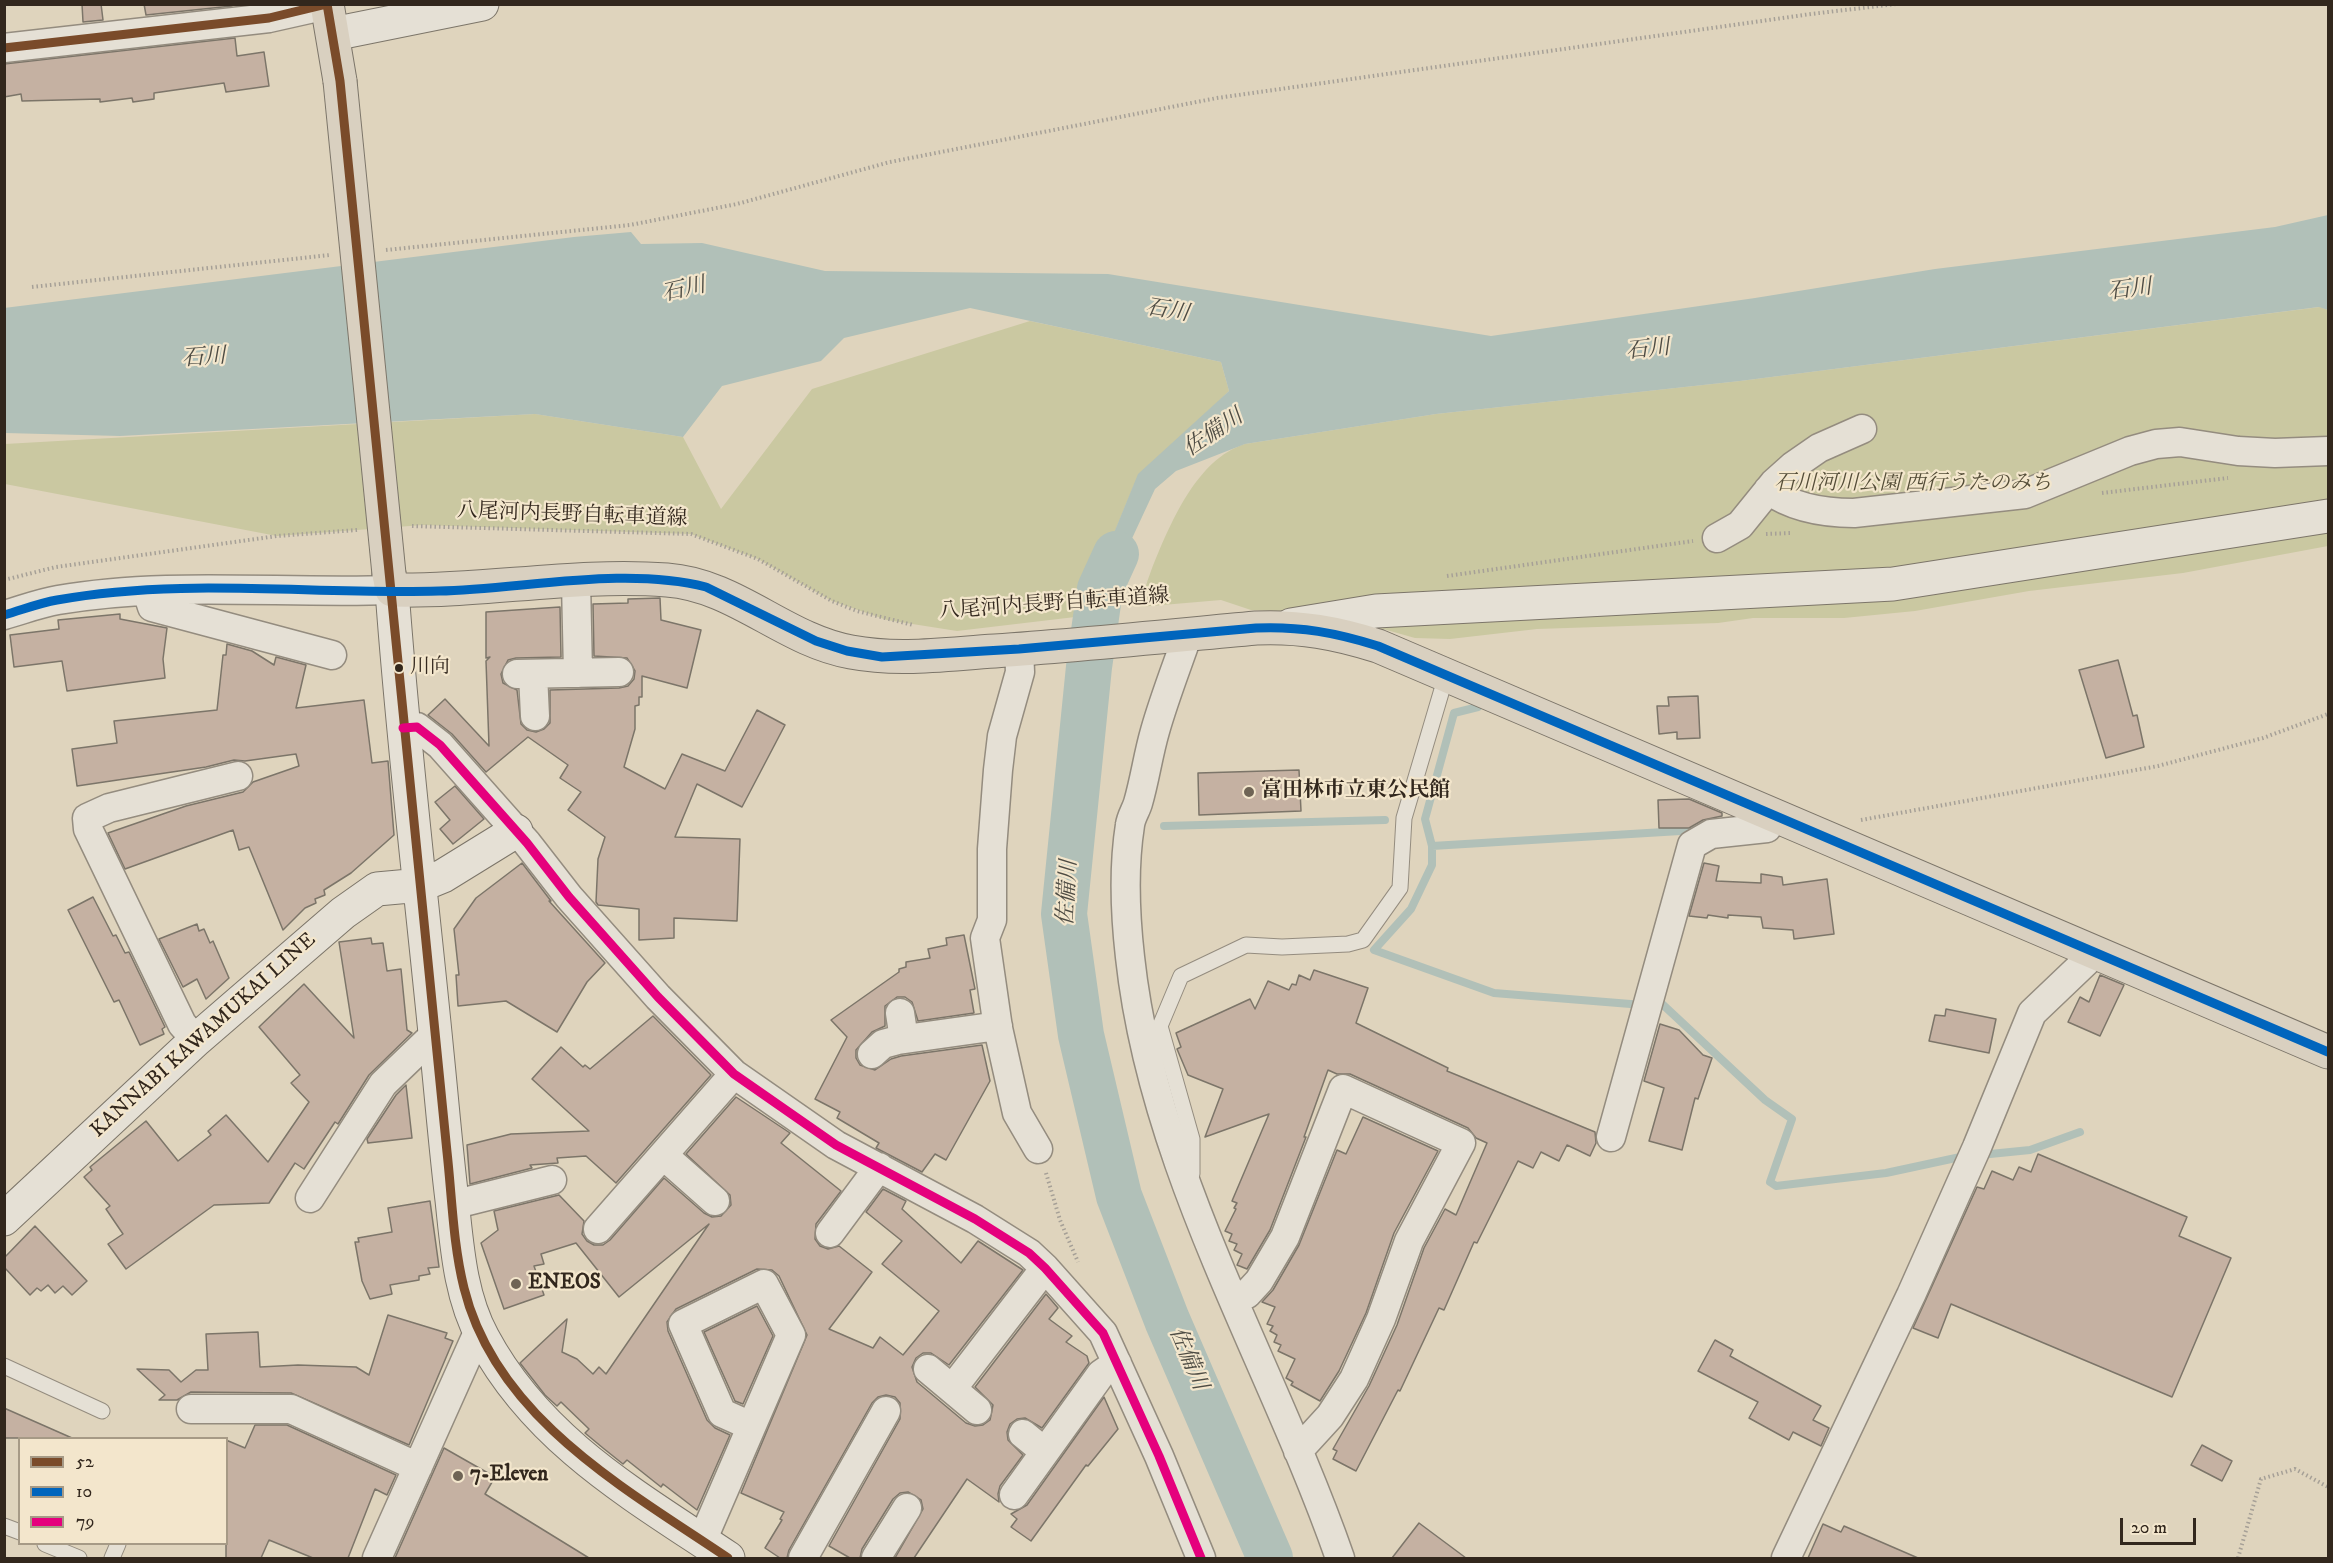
<!DOCTYPE html>
<meta charset="utf-8">
<style>
body{margin:0}
#map{position:relative;width:2333px;height:1563px;overflow:hidden;background:#dfd4bd;font-family:"IM FELL DW Pica",serif}
canvas{display:block}
.frame{position:absolute;inset:0;border:6px solid #32271d;pointer-events:none}
.legend{position:absolute;left:18px;top:1437px;width:210px;height:108px;box-sizing:border-box;background:#f3e6cc;border:2px solid #a69a86;margin:0;padding:8px 10px;list-style:none;font-size:18px;color:#32271d}
.legend li{display:flex;align-items:center;gap:12px;height:30px}
.legend b{width:30px;border:2px solid #a69a86}
.scale{position:absolute;left:2120px;top:1518px;width:76px;height:27px;box-sizing:border-box;border:3px solid #32271d;border-top:0;padding-left:8px;font-size:18px;line-height:21px;white-space:nowrap;color:#32271d;-webkit-text-stroke:4px #f3e6cc;paint-order:stroke}
</style>
<div id="map">
<canvas width="2333" height="1563"></canvas>
<div class="frame"></div>
<ul class="legend">
<li><b style="height:8px;background:#7a4b2a"></b>52</li>
<li><b style="height:8px;background:#0065bd"></b>10</li>
<li><b style="height:8px;background:#e5007d"></b>79</li>
</ul>
<div class="scale">20 m</div>
</div>
<script>
const c = document.querySelector('canvas').getContext('2d');
c.lineJoin = 'round';
function fillPath(path, color) {
  c.fillStyle = color;
  c.fill(path, 'evenodd');
}
function strokePath(path, color, width, dash) {
  c.strokeStyle = color;
  c.lineWidth = width;
  c.lineCap = dash ? 'butt' : 'round';
  c.setLineDash(dash || []);
  c.stroke(path);
}
function write(font, color, halo, rows, align = 'center') {
  c.font = font + ' "IM FELL DW Pica","Noto Serif JP",serif';
  c.lineWidth = 4.5;
  c.setLineDash([]);
  c.textBaseline = 'middle';
  c.strokeStyle = halo;
  c.fillStyle = color;
  for (const [text, x, y, turn = 0] of rows) {
    c.save();
    c.translate(x, y);
    c.rotate((+turn || 0) * Math.PI / 180);
    c.textAlign = isNaN(turn) ? turn : align;
    if (halo) c.strokeText(text, 0, 0);
    c.fillText(text, 0, 0);
    c.restore();
  }
}
fillPath(new Path2D(`
 M 2320,307 L 2328,310 L 2328,546 L 2183,573 L 2029,591 L 1915,611 L 1844,618 L 1753,618 L 1718,623 L 1537,629 L 1450,639 L 1415,638 L 1376,627 L 1286,611 L 1251,610 L 1221,600 L 1139,607 C 1144,595 1146,583 1151,571 C 1169,526 1196,459 1245,444 L 1436,414 L 1740,381 Z
 M 1030,321 L 1221,362 L 1229,391 L 1134,485 L 1091,589 L 1092,615 L 957,631 L 887,620 L 832,601 L 758,559 L 691,534 L 423,525 L 277,536 L 5,484 L 5,444 L 535,414 L 683,437 L 721,509 L 812,389 Z`), '#cac8a1');
fillPath(new Path2D(`
 M 2328,215 L 2328,310 L 2319,307 L 1740,381 L 1436,414 L 1245,444 L 1176,471 L 1155,489 L 1108,590 L 1103,613 L 1092,615 L 1091,589 L 1138,474 L 1229,391 L 1221,362 L 970,308 L 844,338 L 821,361 L 722,386 L 683,437 L 535,414 L 120,436 L 5,433 L 4,308 L 574,237 L 631,232 L 641,244 L 702,243 L 825,271 L 1108,274 L 1491,336 L 1755,298 L 1935,269 L 2275,227 Z`), '#b1c0b8');
strokePath(new Path2D(`
 M 1478,707 L 1454,713 L 1425,819 L 1432,846 L 1432,865 L 1411,909 L 1374,950 L 1494,993 L 1643,1005
 M 1164,826 L 1385,820
 M 1432,846 L 1697,830
 M 1655,1003 L 1660,1002 L 1765,1100 L 1792,1119 L 1770,1182 L 1776,1186 L 1886,1173 L 1965,1156
 M 1980,1155 L 2030,1150 L 2080,1132`), '#b1c0b8', 8);
strokePath(new Path2D(`
 M 1116,554 L 1100,589 L 1089,667 L 1064,914 L 1081,1035 L 1119,1196 L 1167,1320 L 1270,1558`), '#b1c0b8', 46);
const building = new Path2D(`
 M 82,4 L 101,4 L 103,20 L 83,22 Z
 M 144,4 L 232,4 L 232,6 L 146,15 Z
 M 235,38 L 237,56 L 264,52 L 269,86 L 226,92 L 224,83 L 154,93 L 154,99 L 133,102 L 132,98 L 100,102 L 100,99 L 22,101 L 21,94 L 4,97 L 4,64 Z
 M 660,598 L 661,620 L 701,630 L 687,688 L 642,676 L 642,697 L 639,697 L 639,705 L 635,706 L 635,729 L 624,767 L 665,789 L 682,754 L 725,771 L 757,710 L 785,725 L 742,807 L 697,784 L 675,837 L 740,839 L 737,921 L 674,918 L 674,938 L 639,940 L 639,909 L 598,905 L 596,902 L 598,859 L 605,837 L 568,810 L 581,792 L 560,778 L 568,765 L 528,737 L 486,772 L 452,734 L 428,715 L 445,699 L 489,746 L 486,661 L 490,657 L 486,658 L 486,612 L 560,607 L 561,657 L 516,658 L 508,660 L 501,674 L 503,683 L 517,690 L 521,724 L 527,730 L 536,732 L 544,729 L 550,723 L 550,690 L 619,688 L 628,686 L 634,679 L 635,671 L 627,658 L 594,656 L 593,604 L 628,603 L 628,599 Z
 M 120,614 L 120,619 L 167,628 L 163,659 L 165,678 L 67,691 L 62,661 L 14,667 L 10,635 L 59,629 L 58,620 Z
 M 227,644 L 252,651 L 274,665 L 276,657 L 306,665 L 296,708 L 364,700 L 372,763 L 388,761 L 394,835 L 351,873 L 324,890 L 325,895 L 315,899 L 316,903 L 305,908 L 283,930 L 249,847 L 239,850 L 233,830 L 125,869 L 108,833 L 186,806 L 243,792 L 253,782 L 299,766 L 296,754 L 245,761 L 234,760 L 206,767 L 77,786 L 72,749 L 117,743 L 114,721 L 217,710 L 223,655 L 226,655 Z
 M 2118,660 L 2133,716 L 2137,715 L 2144,747 L 2106,758 L 2079,670 Z
 M 1698,696 L 1700,738 L 1677,739 L 1677,732 L 1659,734 L 1657,706 L 1669,706 L 1668,697 Z
 M 1299,770 L 1301,811 L 1199,815 L 1198,773 Z
 M 455,786 L 484,819 L 453,844 L 440,829 L 450,820 L 435,802 Z
 M 1689,799 L 1722,813 L 1722,816 L 1703,820 L 1689,828 L 1659,828 L 1658,800 Z
 M 522,863 L 551,901 L 549,901 L 605,963 L 587,982 L 557,1032 L 506,1001 L 458,1006 L 456,975 L 459,975 L 454,929 L 476,898 Z
 M 1704,863 L 1719,866 L 1716,881 L 1761,883 L 1761,874 L 1782,877 L 1783,885 L 1827,879 L 1834,934 L 1794,939 L 1793,930 L 1763,928 L 1761,917 L 1728,915 L 1728,918 L 1708,915 L 1707,918 L 1689,916 Z
 M 93,897 L 113,936 L 116,935 L 125,953 L 129,952 L 165,1027 L 162,1029 L 164,1034 L 140,1045 L 119,1000 L 114,1002 L 68,910 Z
 M 197,924 L 199,931 L 204,929 L 210,943 L 213,941 L 229,978 L 206,999 L 197,979 L 183,987 L 159,939 Z
 M 964,935 L 975,989 L 970,990 L 974,1013 L 918,1021 L 912,1002 L 905,997 L 897,997 L 885,1006 L 885,1026 L 872,1032 L 856,1050 L 856,1058 L 860,1065 L 875,1070 L 891,1059 L 901,1056 L 982,1045 L 990,1081 L 946,1160 L 935,1154 L 922,1172 L 876,1148 L 879,1143 L 837,1118 L 840,1112 L 815,1099 L 847,1037 L 831,1020 L 899,972 L 899,969 L 906,967 L 906,962 L 930,958 L 928,949 L 947,945 L 946,938 Z
 M 371,938 L 372,944 L 383,943 L 387,971 L 401,969 L 407,1030 L 412,1033 L 369,1075 L 338,1124 L 335,1122 L 304,1169 L 295,1163 L 269,1203 L 214,1205 L 126,1269 L 108,1244 L 123,1234 L 106,1209 L 110,1206 L 84,1177 L 92,1170 L 90,1167 L 146,1121 L 178,1161 L 211,1135 L 208,1131 L 226,1115 L 268,1162 L 309,1102 L 291,1083 L 300,1075 L 259,1027 L 304,984 L 354,1038 L 339,942 Z
 M 1314,970 L 1368,988 L 1356,1023 L 1448,1068 L 1447,1071 L 1595,1132 L 1596,1143 L 1590,1156 L 1567,1145 L 1559,1161 L 1541,1152 L 1533,1168 L 1518,1161 L 1477,1243 L 1474,1242 L 1444,1310 L 1439,1308 L 1400,1391 L 1398,1390 L 1356,1471 L 1333,1459 L 1337,1451 L 1333,1449 L 1369,1386 L 1397,1325 L 1424,1248 L 1445,1209 L 1456,1215 L 1487,1143 L 1476,1138 L 1468,1128 L 1350,1074 L 1337,1074 L 1328,1070 L 1304,1137 L 1306,1137 L 1270,1230 L 1247,1269 L 1237,1265 L 1242,1254 L 1234,1250 L 1237,1244 L 1229,1241 L 1232,1234 L 1225,1231 L 1236,1209 L 1234,1208 L 1237,1203 L 1232,1201 L 1269,1114 L 1205,1137 L 1223,1089 L 1188,1075 L 1177,1049 L 1181,1047 L 1176,1033 L 1250,999 L 1255,1009 L 1268,981 L 1289,990 L 1292,984 L 1296,985 L 1299,975 L 1310,980 Z
 M 2100,975 L 2124,985 L 2100,1036 L 2068,1022 L 2080,997 L 2089,1002 Z
 M 1946,1009 L 1996,1019 L 1989,1053 L 1929,1041 L 1935,1015 L 1945,1016 Z
 M 653,1016 L 711,1075 L 616,1183 L 586,1156 L 557,1158 L 558,1163 L 530,1165 L 532,1168 L 470,1184 L 467,1145 L 511,1134 L 589,1131 L 532,1079 L 561,1047 L 583,1067 L 585,1065 L 590,1069 Z
 M 1660,1024 L 1679,1030 L 1703,1055 L 1712,1058 L 1698,1099 L 1695,1098 L 1682,1150 L 1649,1141 L 1664,1088 L 1644,1081 Z
 M 406,1085 L 412,1138 L 368,1143 L 367,1139 L 396,1095 Z
 M 736,1097 L 790,1133 L 781,1143 L 841,1191 L 816,1224 L 815,1239 L 820,1246 L 828,1249 L 839,1246 L 872,1272 L 829,1329 L 873,1348 L 880,1337 L 903,1355 L 939,1311 L 882,1264 L 902,1241 L 866,1212 L 883,1189 L 906,1201 L 902,1209 L 961,1263 L 978,1241 L 1023,1270 L 949,1365 L 931,1353 L 923,1353 L 916,1358 L 912,1367 L 917,1382 L 966,1423 L 975,1426 L 983,1425 L 990,1420 L 993,1405 L 975,1387 L 1046,1294 L 1058,1308 L 1049,1319 L 1072,1336 L 1066,1342 L 1087,1356 L 1089,1363 L 1042,1428 L 1025,1418 L 1017,1419 L 1010,1424 L 1007,1432 L 1008,1440 L 1023,1455 L 1000,1486 L 998,1494 L 999,1502 L 967,1479 L 914,1558 L 895,1558 L 923,1509 L 921,1500 L 908,1492 L 900,1493 L 893,1499 L 862,1549 L 860,1558 L 850,1558 L 829,1546 L 900,1419 L 900,1403 L 895,1397 L 886,1395 L 878,1397 L 872,1403 L 789,1550 L 787,1558 L 780,1558 L 765,1548 L 782,1520 L 780,1519 L 784,1512 L 741,1493 L 807,1335 L 779,1276 L 772,1270 L 757,1269 L 676,1309 L 667,1322 L 668,1331 L 707,1420 L 715,1428 L 730,1435 L 697,1510 L 663,1484 L 661,1487 L 627,1460 L 623,1464 L 603,1448 L 585,1433 L 589,1429 L 561,1402 L 557,1406 L 545,1395 L 520,1363 L 567,1319 L 562,1352 L 577,1359 L 593,1374 L 599,1367 L 606,1374 L 709,1224 L 619,1297 L 576,1243 L 541,1254 L 544,1264 L 534,1266 L 544,1295 L 504,1309 L 481,1243 L 498,1230 L 494,1211 L 559,1195 L 584,1221 L 582,1234 L 587,1241 L 594,1245 L 603,1245 L 610,1240 L 664,1178 L 704,1213 L 712,1217 L 721,1216 L 731,1205 L 730,1195 L 686,1154 Z
 M 1363,1117 L 1438,1151 L 1394,1233 L 1366,1313 L 1339,1371 L 1320,1401 L 1291,1385 L 1293,1382 L 1286,1378 L 1295,1359 L 1278,1351 L 1281,1345 L 1274,1342 L 1277,1335 L 1270,1331 L 1273,1326 L 1267,1324 L 1275,1307 L 1262,1302 L 1273,1290 L 1299,1245 L 1337,1150 L 1346,1154 Z
 M 2038,1154 L 2187,1217 L 2179,1236 L 2231,1258 L 2172,1397 L 1951,1304 L 1938,1338 L 1913,1328 L 1977,1187 L 1984,1189 L 1992,1171 L 2013,1180 L 2019,1167 L 2031,1172 Z
 M 430,1201 L 439,1267 L 428,1268 L 430,1274 L 419,1276 L 419,1280 L 390,1285 L 392,1294 L 370,1299 L 362,1281 L 355,1242 L 359,1242 L 358,1238 L 392,1232 L 388,1208 Z
 M 35,1226 L 87,1281 L 72,1295 L 63,1286 L 55,1293 L 48,1285 L 41,1291 L 37,1288 L 30,1295 L 4,1267 L 4,1258 Z
 M 757,1306 L 773,1336 L 743,1404 L 735,1401 L 704,1332 Z
 M 388,1315 L 447,1333 L 445,1338 L 453,1341 L 409,1445 L 291,1393 L 191,1392 L 177,1400 L 159,1400 L 165,1395 L 137,1369 L 169,1370 L 181,1382 L 196,1370 L 208,1370 L 206,1334 L 258,1332 L 260,1367 L 298,1365 L 356,1367 L 369,1375 Z
 M 1715,1340 L 1733,1350 L 1730,1356 L 1821,1406 L 1813,1420 L 1829,1428 L 1821,1446 L 1793,1432 L 1789,1440 L 1749,1418 L 1758,1402 L 1698,1371 Z
 M 1104,1397 L 1118,1429 L 1088,1466 L 1086,1465 L 1031,1541 L 1011,1527 L 1017,1519 L 1011,1514 L 1027,1505 Z
 M 4,1408 L 72,1438 L 4,1438 Z
 M 255,1425 L 287,1425 L 396,1475 L 387,1495 L 375,1489 L 348,1558 L 313,1558 L 269,1540 L 261,1558 L 226,1558 L 226,1440 L 245,1448 Z
 M 2202,1445 L 2232,1461 L 2222,1481 L 2191,1465 Z
 M 444,1448 L 495,1477 L 485,1494 L 589,1558 L 395,1558 Z
 M 1419,1523 L 1466,1558 L 1392,1558 Z
 M 1823,1524 L 1841,1532 L 1844,1526 L 1918,1558 L 1808,1558 Z`);
fillPath(building, '#c5b1a2');
strokePath(building, '#7c7569', 1.5);
const lane = new Path2D(`
 M 1192,1174 L 1192,1139 L 1160,1026 L 1181,976 L 1246,945 L 1282,947 L 1348,944 L 1363,940 L 1400,888 L 1404,818 L 1446,676
 M 4,1366 L 102,1411
 M 4,1526 L 20,1532
 M 45,1544 L 79,1558
 M 112,1558 L 118,1544`);
const street = new Path2D(`
 M 4,48 L 269,18 L 327,5
 M 1768,490 C 1793,508 1824,513 1854,513 L 2025,494 L 2130,451 L 2156,444 L 2180,442 L 2238,451 L 2275,453 L 2328,451
 M 1717,538 L 1740,525 L 1774,483 L 1793,466 L 1819,448 L 1862,429
 M 576,582 L 578,673
 M 147,591 L 152,607 L 332,655
 M 4,615 C 22,610 40,603 58,600 C 168,581 280,594 392,590
 M 1188,634 C 1177,666 1164,699 1155,731 C 1148,755 1145,779 1138,803 C 1136,810 1131,817 1130,825 C 1123,869 1125,913 1130,957 C 1153,1171 1270,1358 1340,1558
 M 1019,649 L 1020,672 L 1002,736 L 998,770 L 992,849 L 992,920 L 985,938 L 998,1028 L 1017,1113 L 1038,1149
 M 517,674 L 619,672
 M 533,674 L 535,716
 M 403,728 L 417,727 L 440,745 L 527,843 L 569,897 L 658,997 L 734,1074 L 836,1145 L 975,1219 L 1029,1253 L 1045,1268 L 1103,1333 L 1159,1456 L 1201,1558
 M 900,1013 L 904,1039
 M 196,1040 L 182,1024 L 88,829 L 87,818 L 109,808 L 238,776
 M 872,1054 L 883,1044 L 898,1040 L 998,1026
 M 1611,1137 L 1692,845 L 1711,834 L 1767,828 L 1775,815
 M 663,1155 L 715,1201
 M 310,1198 L 383,1084 L 435,1034
 M 452,1205 L 552,1180
 M 598,1229 L 734,1074
 M 830,1233 L 879,1167
 M 1234,1300 L 1247,1294 L 1259,1281 L 1285,1237 L 1343,1089 L 1461,1143 L 1409,1241 L 1381,1319 L 1354,1379 L 1330,1416 L 1298,1451
 M 928,1369 L 977,1410
 M 952,1389 L 1045,1268
 M 191,1409 L 291,1409 L 418,1467
 M 1023,1434 L 1045,1452
 M 1014,1495 L 1101,1374 L 1117,1363
 M 702,1541 L 791,1335 L 764,1284 L 683,1324 L 722,1413 L 751,1426
 M 377,1558 L 479,1330
 M 803,1558 L 886,1411
 M 876,1558 L 907,1508
 M 1786,1558 L 1911,1295 L 1977,1147 L 2032,1013 L 2096,952`);
const secondary = new Path2D(`
 M 333,34 L 482,4
 M 392,590 C 403,745 422,899 437,1053 C 442,1102 446,1151 452,1200 C 457,1246 460,1296 483,1338 C 538,1441 634,1495 728,1558
 M 1291,625 L 1376,611 L 1893,584 L 2328,516
 M 4,1219 L 196,1040 L 343,913 L 377,889 L 421,885 L 443,876 L 516,831`);
const primary = new Path2D(`
 M 327,4 L 340,81
 M 389,574 L 392,590 C 483,592 576,573 667,580 C 736,585 784,640 851,652 C 899,661 946,654 995,651 C 1082,645 1169,636 1256,628 C 1300,626 1337,633 1378,646 L 2328,1052`);
strokePath(lane, '#948c7f', 17);
strokePath(street, '#948c7f', 31);
strokePath(secondary, '#7c7569', 35);
strokePath(primary, '#7c7569', 35);
strokePath(new Path2D(`
 M 386,250 L 630,225 L 737,204 L 890,162 L 1217,98 L 1811,14 L 1896,4
 M 32,287 L 330,255
 M 2102,493 L 2228,478
 M 412,526 L 691,534 L 758,559 L 832,601 L 857,611 L 913,625
 M 1766,534 L 1791,533
 M 1447,576 L 1693,541
 M 4,580 L 56,567 L 277,536 L 357,530
 M 1861,820 L 2158,766 L 2263,738 L 2328,714
 M 1046,1173 L 1060,1220 L 1078,1262
 M 2238,1558 L 2261,1479 L 2295,1469 L 2328,1487`), '#a6a097', 4, [1.5, 3]);
strokePath(lane, '#e5e0d5', 15);
strokePath(street, '#e5e0d5', 28);
strokePath(secondary, '#e5e0d5', 33);
strokePath(primary, '#d9d0c0', 33);
const primaryBridge = new Path2D(`
 M 340,81 L 389,574`);
strokePath(primaryBridge, '#7c7569', 35, []);
strokePath(primaryBridge, '#d9d0c0', 33);
strokePath(new Path2D(`
 M 4,48 L 269,18 L 327,4 L 340,81 L 447,1152 C 452,1197 453,1244 464,1288 C 496,1418 626,1489 728,1558`), '#7a4b2a', 9);
strokePath(new Path2D(`
 M 4,615 C 22,610 39,603 57,600 C 183,577 312,595 439,591 C 523,589 624,566 706,587 L 816,641 L 847,651 L 882,657 L 1019,649 L 1256,628 C 1300,626 1337,633 1378,646 L 2328,1052`), '#0065bd', 9);
strokePath(new Path2D(`
 M 403,728 L 417,727 L 440,745 L 527,843 L 569,897 L 658,997 L 734,1074 L 836,1145 L 975,1219 L 1029,1253 L 1045,1268 L 1103,1333 L 1159,1456 L 1201,1558`), '#e5007d', 9);
for (const [x, y, r, color] of [
 [399,668,5,"#32271d"],
 [1249,792,6,"#6f6455"],
 [516,1284,6,"#6f6455"],
 [458,1476,6,"#6f6455"]
]) {
  const dot = new Path2D();
  dot.arc(x, y, r, 0, 2 * Math.PI);
  c.fillStyle = color;
  c.fill(dot);
  strokePath(dot, '#f3e6cc', 2);
}
write('20px', '#32271d', '#f3e6cc', [
 ["川向",410,668]
], 'left');
write('italic 21px', '#544d38', '#f3e6cc', [
 ["石川河川公園 西行うたのみち",1913,485]
]);
write('21px', '#32271d', '#f3e6cc', [
 ["八尾河内長野自転車道線",572,516,2],
 ["八尾河内長野自転車道線",1054,605,-4],
 ["KANNABI KAWAMUKAI LINE",204,1036,-42]
]);
write('bold 21px', '#32271d', '#f3e6cc', [
 ["富田林市立東公民館",1261,792],
 ["ENEOS",528,1284],
 ["7-Eleven",470,1476]
], 'left');
write('italic 22px', '#4d4b43', '#f3e6cc', [
 ["石川",684,291,-13],
 ["石川",2130,291,-7],
 ["石川",1167,312,9],
 ["石川",1648,351,-6],
 ["石川",204,359,-4],
 ["佐備川",1214,434,-34],
 ["佐備川",1069,893,-87],
 ["佐備川",1187,1359,67]
]);
</script>
